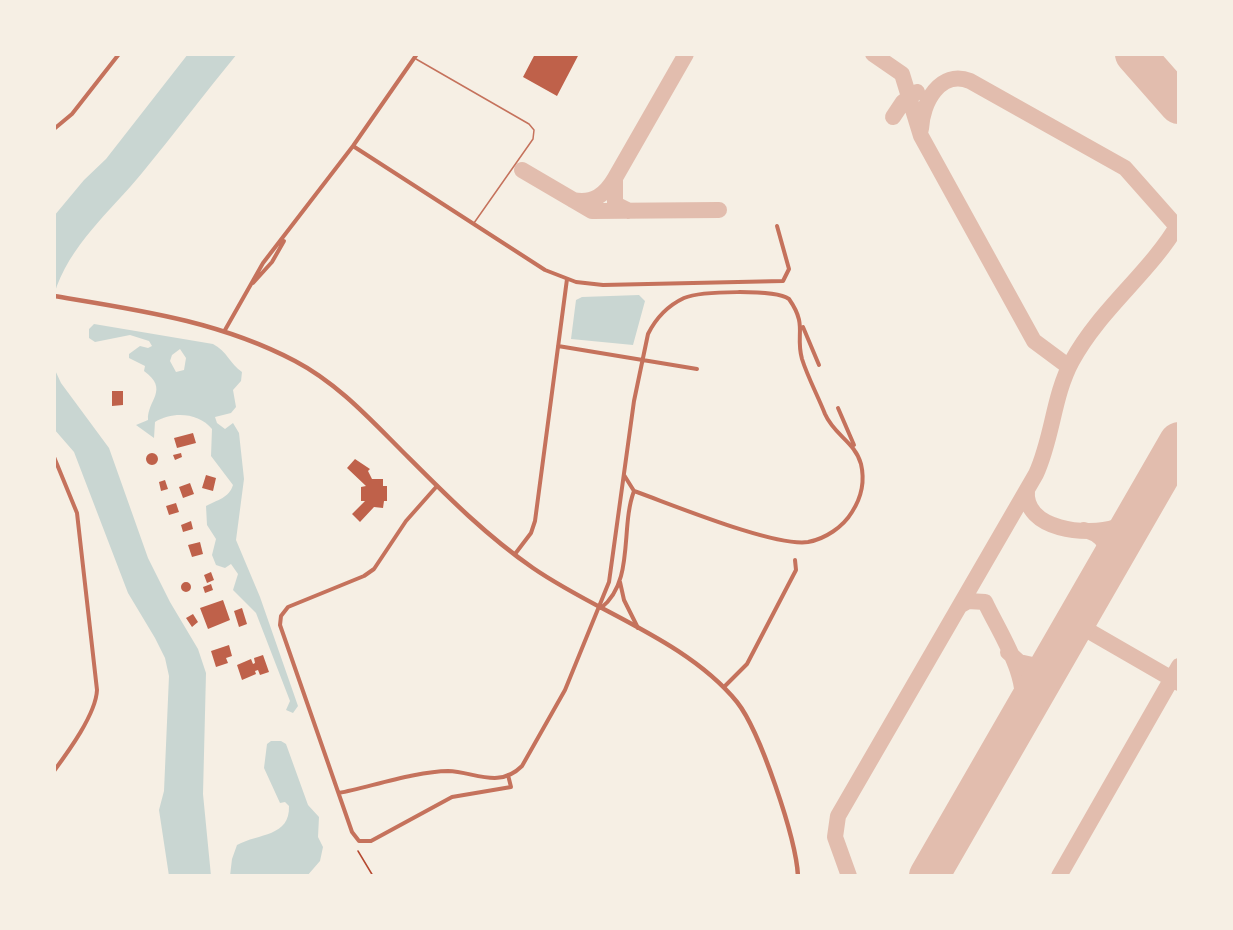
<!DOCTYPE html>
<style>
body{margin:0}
#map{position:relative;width:1233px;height:930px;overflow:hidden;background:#f6efe4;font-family:Commissioner,sans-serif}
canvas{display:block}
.frame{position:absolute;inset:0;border:56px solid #f6efe4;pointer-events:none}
</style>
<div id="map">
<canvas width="1233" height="930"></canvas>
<div class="frame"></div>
</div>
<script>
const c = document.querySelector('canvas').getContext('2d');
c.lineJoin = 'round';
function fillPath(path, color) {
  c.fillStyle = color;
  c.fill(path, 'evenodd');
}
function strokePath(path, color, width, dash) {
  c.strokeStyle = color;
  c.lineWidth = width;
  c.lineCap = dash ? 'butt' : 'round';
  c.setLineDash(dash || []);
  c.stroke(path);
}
fillPath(new Path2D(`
 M 188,54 L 237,54 C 205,93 174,134 142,173 C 110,212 69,245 54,295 L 54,216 L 84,180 L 106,159 Z
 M 639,295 L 645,301 L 633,345 L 571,339 L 576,300 L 582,297 Z
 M 94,324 L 213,344 C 227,351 230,364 242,372 L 241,381 L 233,390 L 236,407 L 231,413 L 215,417 L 217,423 L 225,429 L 233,423 L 239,433 L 244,479 L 236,540 L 260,597 L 298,706 L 293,713 L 286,710 L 290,701 L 256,613 L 233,590 L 238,574 L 231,564 L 225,568 L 216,565 L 212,555 L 216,539 L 207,525 L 206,506 C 217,500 229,498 233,485 L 211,456 L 212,429 C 199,413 173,411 155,422 L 154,438 L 136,425 L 148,420 C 147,400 170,390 144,371 L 145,366 L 129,358 L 129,354 L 140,346 L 148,348 L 152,346 L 149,341 L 130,335 L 95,342 L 89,338 L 89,329 ZM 180,349 L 186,358 L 184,370 L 176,372 L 170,361 L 172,355 Z
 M 54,368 L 61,383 L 109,448 L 148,558 L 170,602 L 198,649 L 206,673 L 203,794 L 211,876 L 169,876 L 159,810 L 164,791 L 169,676 L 165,658 L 155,638 L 128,593 L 74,452 L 54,429 Z
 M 271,741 L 281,741 L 286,744 L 308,805 L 319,817 L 318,837 L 323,847 L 320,861 L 307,876 L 230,876 L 232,859 L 237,845 C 259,833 290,837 289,806 L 285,802 L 280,803 L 264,768 L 267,744 Z`), '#c9d6d2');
strokePath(new Path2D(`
 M 873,54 L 902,74 L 921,136 L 1034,341 L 1065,364 L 1071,362
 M 893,117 L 903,102 L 917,92
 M 921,129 C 922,103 940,69 970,81 L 1125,168 L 1179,229
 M 522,170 L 592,211 L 719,210
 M 573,200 C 593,204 605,195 615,178
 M 629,211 L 615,204 L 615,178 L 686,54
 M 1027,490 C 1023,530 1088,537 1116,527 C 1125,523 1133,516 1140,511
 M 1084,530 C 1104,534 1110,548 1107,567
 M 961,605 L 968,601 L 985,602 C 1001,636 1031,678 1021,716
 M 1075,623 L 1179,683
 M 1008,652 L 1019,662 L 1037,666 L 1057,655
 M 849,876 L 835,837 L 838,816 L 1036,474 C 1053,437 1053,396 1072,361 C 1100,309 1150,273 1179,223
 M 1059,876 L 1179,666`), '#e2bdae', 16);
strokePath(new Path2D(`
 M 1135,54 L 1179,104
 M 929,876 L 1179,442`), '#e2bdae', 40);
fillPath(new Path2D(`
 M 535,54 L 579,54 L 557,96 L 523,77 Z
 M 112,391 L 123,391 L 123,405 L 112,406 Z
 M 193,433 L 196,443 L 177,448 L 174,438 Z
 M146 459a6 6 0 1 1 12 0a6 6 0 1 1-12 0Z
 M 181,453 L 182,457 L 175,460 L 173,455 Z
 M 355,459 L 370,469 L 368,471 L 372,479 L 383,479 L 383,486 L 387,486 L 387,501 L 384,501 L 383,508 L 374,507 L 360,522 L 352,514 L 365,501 L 361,501 L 361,487 L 366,486 L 347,468 Z
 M 206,475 L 216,478 L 213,491 L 202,488 Z
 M 165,480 L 168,489 L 161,491 L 159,482 Z
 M 190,483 L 194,494 L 183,498 L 179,487 Z
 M 176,503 L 179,512 L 169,515 L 166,506 Z
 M 191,521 L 193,529 L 183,532 L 181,525 Z
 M 200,542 L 203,554 L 192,557 L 188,545 Z
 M 211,572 L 214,580 L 207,583 L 204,575 Z
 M181 587a5 5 0 1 1 10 0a5 5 0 1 1-10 0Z
 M 211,584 L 213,590 L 205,593 L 203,587 Z
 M 223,600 L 230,620 L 208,629 L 200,608 Z
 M 242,608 L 247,624 L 239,627 L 234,611 Z
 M 193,614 L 198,622 L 192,627 L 186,618 Z
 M 229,645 L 232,656 L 226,658 L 228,663 L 216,667 L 211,651 Z
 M 263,655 L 269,672 L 260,675 L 258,670 L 255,671 L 256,674 L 242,680 L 237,665 L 251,659 L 253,664 L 255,663 L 254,658 Z`), '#bf614a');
strokePath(new Path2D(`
 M 358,851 L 373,876`), '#b5482f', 1.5);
strokePath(new Path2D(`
 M 416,59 L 529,124 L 534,130 L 533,139 L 474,223`), '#c5725c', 1.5);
strokePath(new Path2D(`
 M 54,129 L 72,114 L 119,54
 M 353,146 L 545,270 L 576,282 L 603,285 L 783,281 L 789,269 L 777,226
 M 253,283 L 272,262 L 284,241
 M 803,327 L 819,365
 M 225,330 L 263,263 L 353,146 L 417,54
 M 558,346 L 697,369
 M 838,408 L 854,445
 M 54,457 L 77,513 L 97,690 C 96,714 68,752 54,771
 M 437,486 L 406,521 L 374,569 L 364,576 L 288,607 L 281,616 L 280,625 L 352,832 L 359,841 L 371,841 L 452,797 L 511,787 L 508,775
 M 515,554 L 531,533 L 535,521 L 567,279
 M 620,582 L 624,600 L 638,628
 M 601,608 C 635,581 620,528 634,491
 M 724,687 L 747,664 L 796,570 L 795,560
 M 339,793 C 369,787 419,771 448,771 C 475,772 499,789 522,766 L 565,690 L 609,582 L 634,401 L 648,334 C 656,318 667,306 684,298 C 701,291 774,289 789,299 C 808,326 795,334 802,359 C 808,378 818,396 825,414 C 834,435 855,442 861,464 C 865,481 861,498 852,512 C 843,527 825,539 808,542 C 774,547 671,504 634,491 L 624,475`), '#c5725c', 4);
strokePath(new Path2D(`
 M 54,296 C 138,310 219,321 295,361 C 337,383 369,418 402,451 C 444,493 484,534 533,568 C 598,613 686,640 737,702 C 760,731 796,838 798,876`), '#c5725c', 4.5);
</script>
